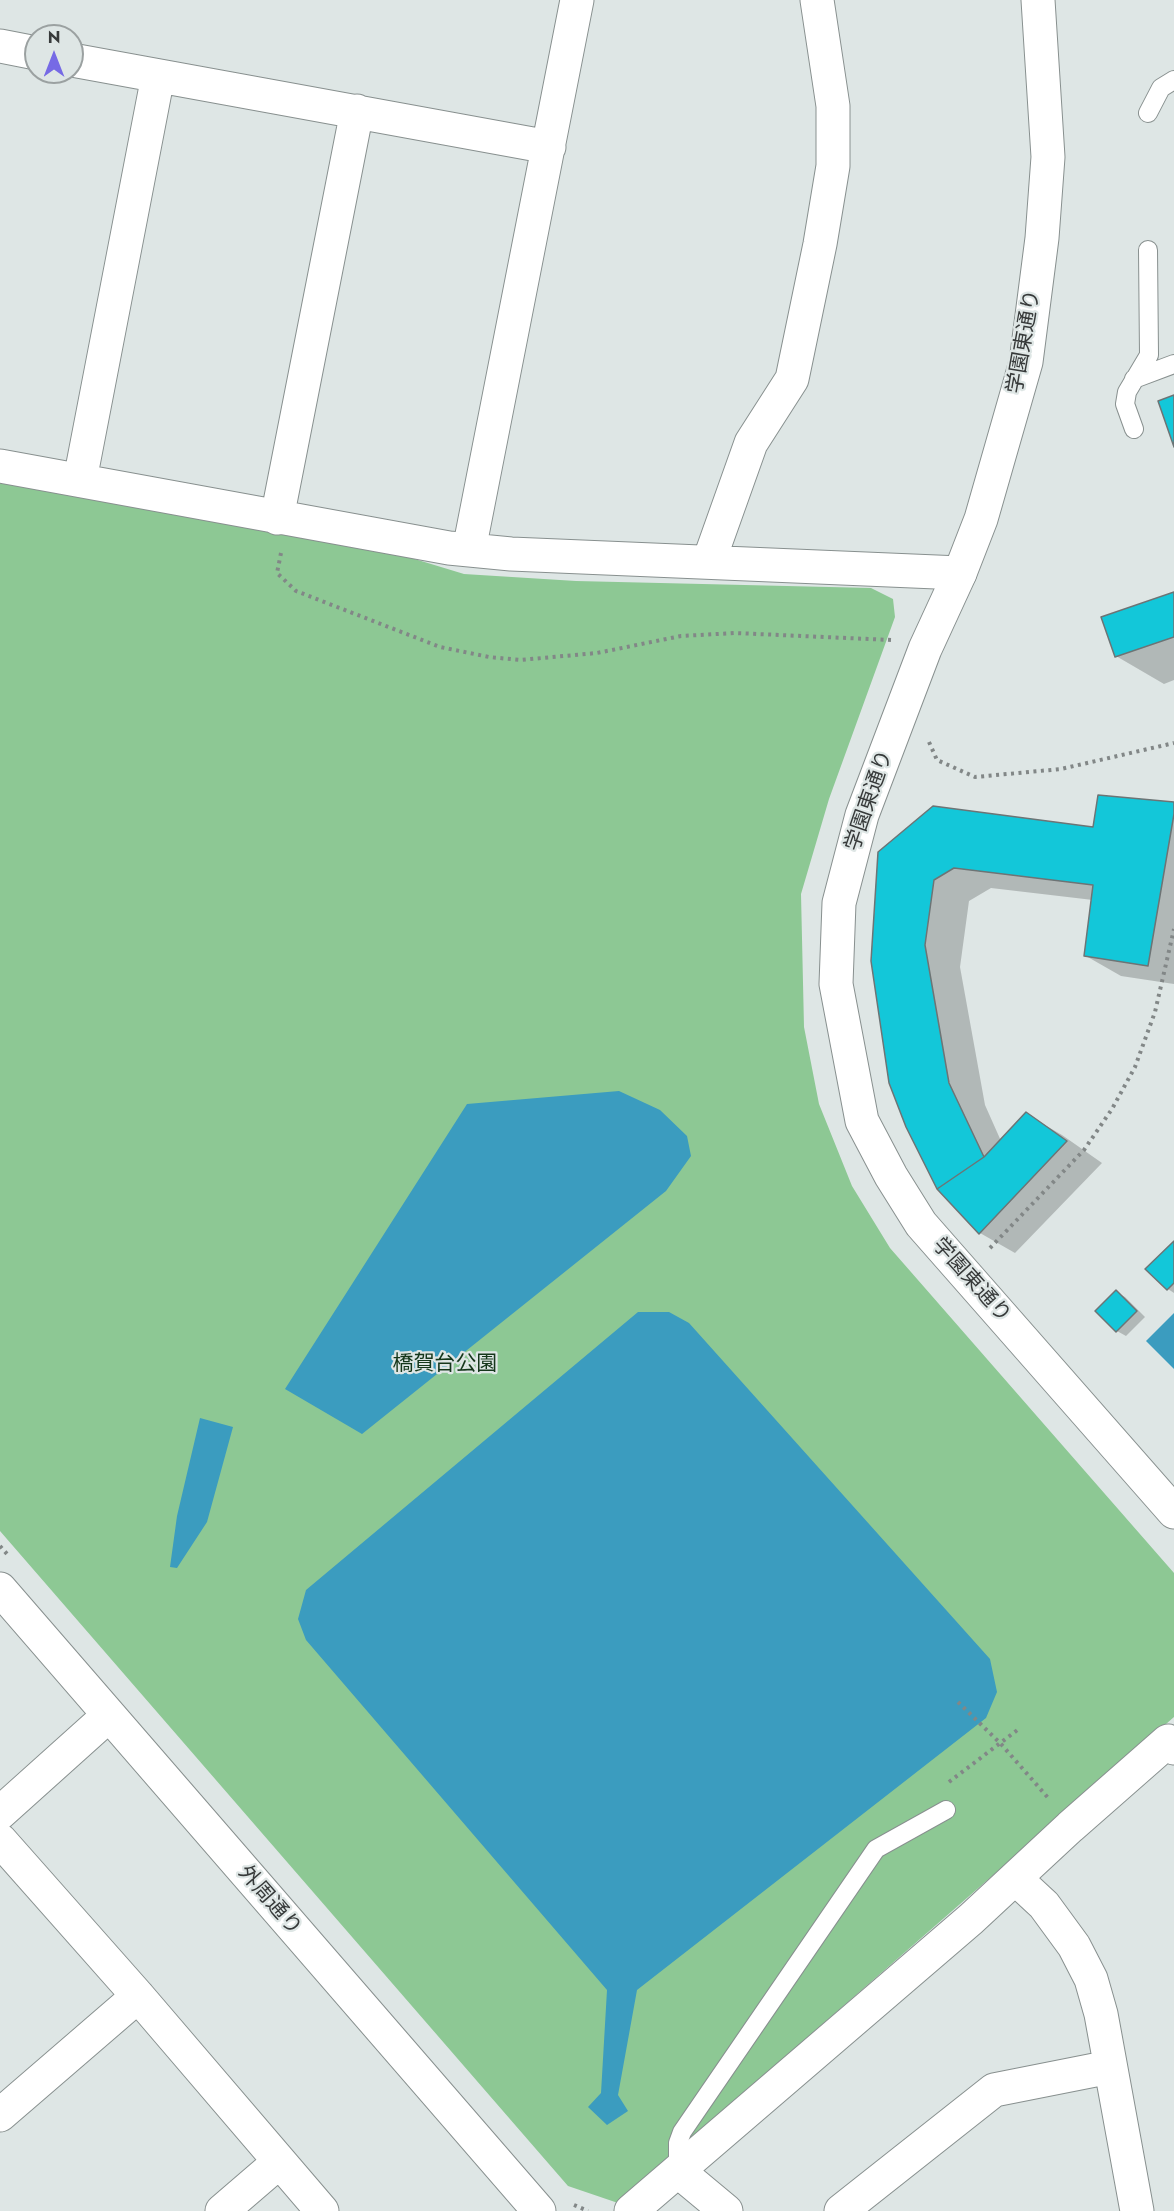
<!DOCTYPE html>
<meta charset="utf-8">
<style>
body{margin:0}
#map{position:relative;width:1174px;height:2211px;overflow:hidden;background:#dee6e5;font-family:Jost,sans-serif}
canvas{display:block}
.north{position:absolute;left:24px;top:24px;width:60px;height:60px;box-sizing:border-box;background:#dee6e5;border:2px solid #9ba1a1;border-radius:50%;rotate:0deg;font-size:16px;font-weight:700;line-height:24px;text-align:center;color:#373a3a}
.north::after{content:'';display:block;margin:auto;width:21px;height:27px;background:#766ae5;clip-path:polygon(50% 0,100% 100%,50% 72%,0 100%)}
</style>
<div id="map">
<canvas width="1174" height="2211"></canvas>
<div class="north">N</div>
</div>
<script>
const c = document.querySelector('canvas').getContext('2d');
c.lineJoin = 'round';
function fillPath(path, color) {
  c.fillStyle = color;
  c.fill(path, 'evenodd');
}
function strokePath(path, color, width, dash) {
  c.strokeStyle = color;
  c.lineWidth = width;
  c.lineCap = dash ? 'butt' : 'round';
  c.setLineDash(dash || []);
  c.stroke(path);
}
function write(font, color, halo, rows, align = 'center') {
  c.font = font + ' Jost,"Noto Sans JP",sans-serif';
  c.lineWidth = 4.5;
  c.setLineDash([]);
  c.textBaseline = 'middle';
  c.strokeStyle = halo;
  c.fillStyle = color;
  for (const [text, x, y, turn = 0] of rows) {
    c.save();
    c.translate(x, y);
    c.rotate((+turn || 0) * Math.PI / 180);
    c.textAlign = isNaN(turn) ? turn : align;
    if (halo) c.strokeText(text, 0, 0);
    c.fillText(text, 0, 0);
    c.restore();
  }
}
fillPath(new Path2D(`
 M 0,482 L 408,557 L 464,574 L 576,581 L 871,588 L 893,599 L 895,617 L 829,799 L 801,894 L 804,1027 L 819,1104 L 852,1186 L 890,1248 L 1174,1573 L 1174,1717 L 618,2203 L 568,2186 L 0,1531 Z`), '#8dc894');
fillPath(new Path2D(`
 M 619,1091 L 660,1110 L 687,1136 L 691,1156 L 666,1191 L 362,1434 L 285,1389 L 467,1104 Z
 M 638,1312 L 669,1312 L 689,1323 L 990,1659 L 997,1692 L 986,1718 L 637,1990 L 618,2095 L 628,2111 L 607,2125 L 588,2107 L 601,2093 L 607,1990 L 306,1640 L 298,1619 L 306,1590 Z
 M 1174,1313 L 1174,1369 L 1146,1341 Z
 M 200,1418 L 233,1427 L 207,1522 L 177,1568 L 170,1567 L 177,1516 Z`), '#3b9cbf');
fillPath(new Path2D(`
 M 1174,594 L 1174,680 L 1164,684 L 1116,656 Z
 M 1174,803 L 1174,984 L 1121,976 L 1086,956 L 1093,900 L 991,888 L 969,901 L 960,967 L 985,1105 L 1001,1141 L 1026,1114 L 1062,1135 L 1102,1163 L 1015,1253 L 980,1233 L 879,853 L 1095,829 Z
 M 1174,1243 L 1174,1293 L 1168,1289 Z
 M 1116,1292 L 1125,1297 L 1145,1317 L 1126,1336 L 1117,1331 L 1097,1311 Z`), '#0003');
const building = new Path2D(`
 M 1174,395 L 1174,447 L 1158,401 Z
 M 1174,592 L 1174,637 L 1115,657 L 1101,617 Z
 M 1098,795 L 1174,802 L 1174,814 L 1148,966 L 1084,956 L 1093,885 L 954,868 L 934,880 L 925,945 L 949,1083 L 984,1157 L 937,1189 L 906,1127 L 889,1083 L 871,961 L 878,852 L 933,806 L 1093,827 Z
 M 1026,1112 L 1067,1141 L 979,1234 L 937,1189 L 984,1157 Z
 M 1174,1241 L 1174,1283 L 1167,1290 L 1145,1269 Z
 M 1116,1290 L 1137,1311 L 1116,1332 L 1095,1311 Z`);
fillPath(building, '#13c7d9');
strokePath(building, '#6d7475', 1.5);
const service = new Path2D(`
 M 1148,113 L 1161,88 L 1174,80
 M 1134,379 L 1174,364
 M 1134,429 L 1125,404 L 1127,392 L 1149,355 L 1148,250
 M 678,2171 L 678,2143 L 682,2132 L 876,1849 L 946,1810`);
const minor = new Path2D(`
 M 0,46 L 36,53
 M 72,60 L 549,147
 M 0,466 L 449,548 L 511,554 L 960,573
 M 80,480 L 158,76
 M 277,518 L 357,111
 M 469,550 L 577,0
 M 709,561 L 751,443 L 792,379 L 820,244 L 833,166 L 833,106 L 817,0
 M 0,1813 L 108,1716
 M 0,1840 L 138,1996 L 322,2211
 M 1016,1879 L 1044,1905 L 1074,1946 L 1091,1979 L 1101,2014 L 1137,2211
 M 0,2115 L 138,1996
 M 678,2171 L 726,2211
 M 222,2211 L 279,2162
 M 631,2211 L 971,1919 L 1070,1827 L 1168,1741 L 1174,1748
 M 841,2211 L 994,2090 L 1110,2067`);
const tertiary = new Path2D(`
 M 1038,0 L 1048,157 L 1042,238 L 1026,362 L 981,519 L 960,573 L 925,649 L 862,815 L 839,903 L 836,984 L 862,1121 L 891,1176 L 921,1224 L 1174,1512
 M 0,1589 L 539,2211`);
strokePath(service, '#88908f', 20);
strokePath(minor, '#88908f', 35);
strokePath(tertiary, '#88908f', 35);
strokePath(new Path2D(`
 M 281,553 L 277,573 L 296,591 L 440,647 L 489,657 L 520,660 L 597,653 L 681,636 L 735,633 L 891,640
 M 929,742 L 937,760 L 975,777 L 1061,769 L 1174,743
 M 990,1248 L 1084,1150 L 1112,1109 L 1135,1067 L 1155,1012 L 1174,929
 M 0,1546 L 7,1554
 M 958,1702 L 1001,1744 L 1050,1800
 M 949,1782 L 1020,1728
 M 574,2205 L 588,2211`), '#828787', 4, [3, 4.5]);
strokePath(service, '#fff', 18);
strokePath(minor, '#fff', 33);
strokePath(tertiary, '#fff', 33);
write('21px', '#373a3a', '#dee6e5', [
 ["学園東通り",1025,342,-80],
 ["学園東通り",870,801,-71],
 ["学園東通り",971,1281,48],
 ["外周通り",269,1901,49]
]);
write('21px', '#15371b', '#dee6e5', [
 ["橋賀台公園",445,1365]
]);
</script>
